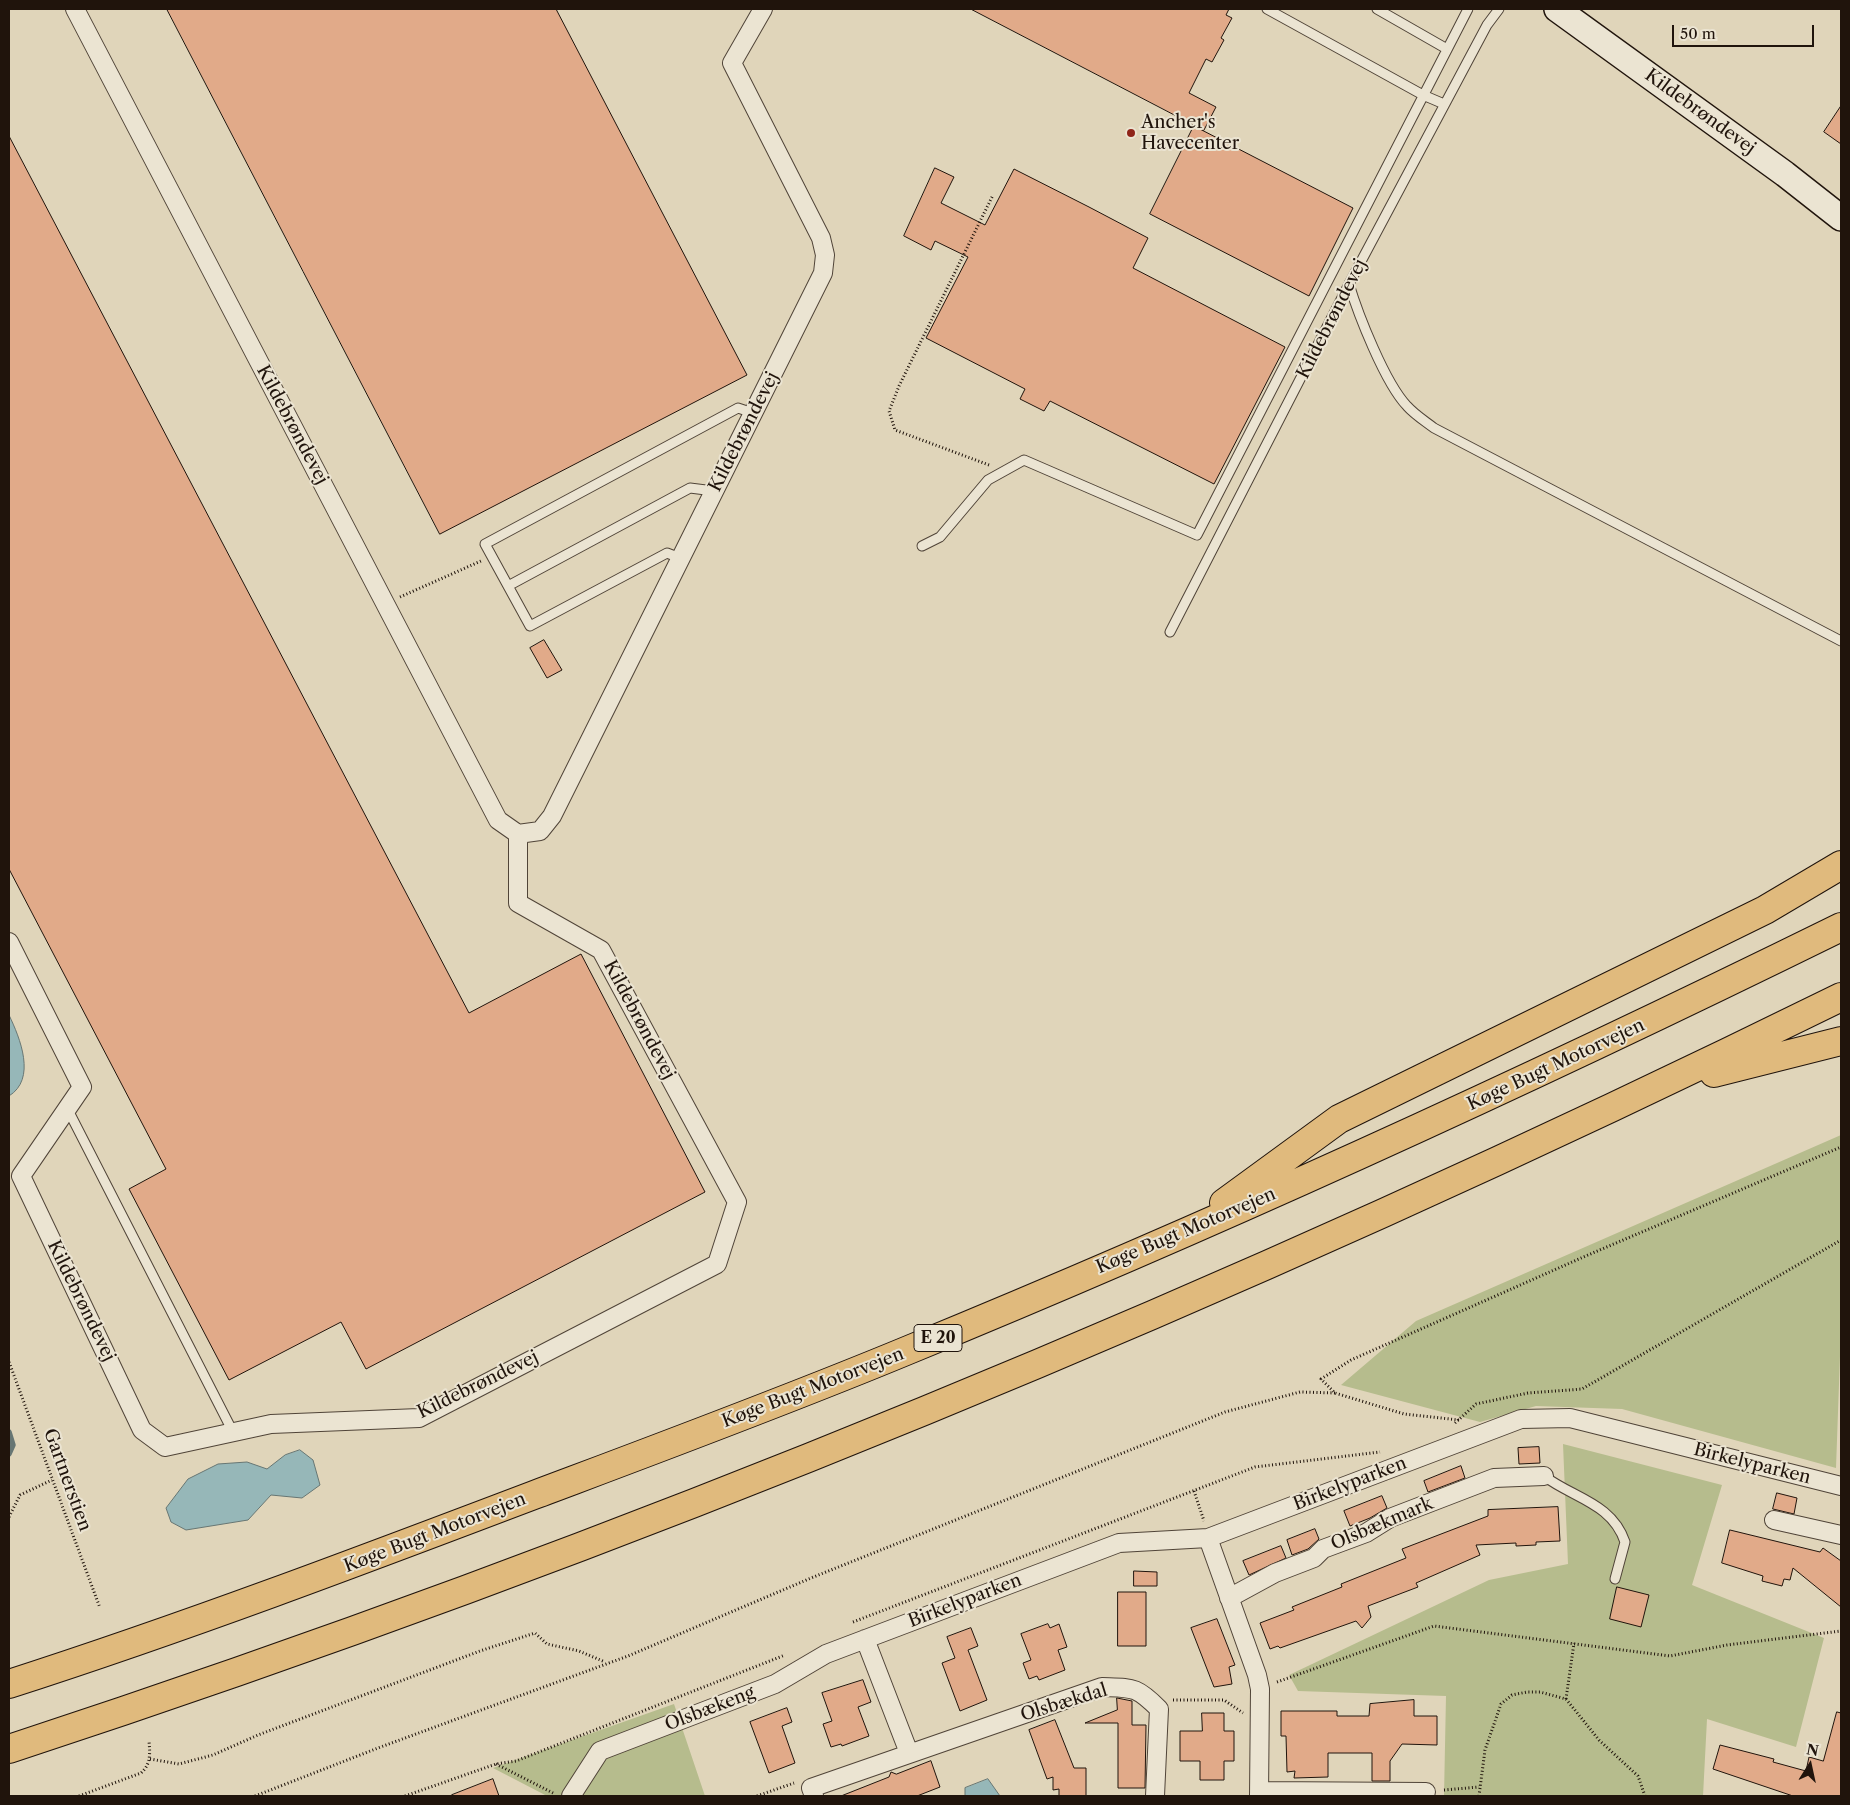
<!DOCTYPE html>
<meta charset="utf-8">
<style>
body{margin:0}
#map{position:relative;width:1850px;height:1805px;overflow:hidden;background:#e0d5ba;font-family:"Libre Caslon Text",serif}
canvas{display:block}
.frame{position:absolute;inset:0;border:10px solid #20140c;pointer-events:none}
.north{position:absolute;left:1785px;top:1740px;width:50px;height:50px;-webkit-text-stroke:4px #ebe4d2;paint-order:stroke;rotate:10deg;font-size:14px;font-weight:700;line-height:20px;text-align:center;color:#20140c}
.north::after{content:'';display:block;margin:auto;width:18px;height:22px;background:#20140c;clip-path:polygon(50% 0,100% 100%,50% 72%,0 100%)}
.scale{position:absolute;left:1672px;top:25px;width:142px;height:22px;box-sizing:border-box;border:2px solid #20140c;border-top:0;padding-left:6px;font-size:15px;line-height:18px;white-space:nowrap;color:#20140c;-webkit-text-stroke:4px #ebe4d2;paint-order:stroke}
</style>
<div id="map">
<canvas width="1850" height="1805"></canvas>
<div class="frame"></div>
<div class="north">N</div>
<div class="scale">50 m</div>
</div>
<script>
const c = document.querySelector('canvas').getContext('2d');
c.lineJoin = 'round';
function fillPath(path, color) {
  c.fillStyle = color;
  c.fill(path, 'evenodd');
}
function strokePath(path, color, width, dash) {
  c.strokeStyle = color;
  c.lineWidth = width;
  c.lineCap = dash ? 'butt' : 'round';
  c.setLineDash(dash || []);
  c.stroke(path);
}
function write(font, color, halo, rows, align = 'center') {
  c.font = font + ' "Libre Caslon Text",serif';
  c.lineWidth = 4;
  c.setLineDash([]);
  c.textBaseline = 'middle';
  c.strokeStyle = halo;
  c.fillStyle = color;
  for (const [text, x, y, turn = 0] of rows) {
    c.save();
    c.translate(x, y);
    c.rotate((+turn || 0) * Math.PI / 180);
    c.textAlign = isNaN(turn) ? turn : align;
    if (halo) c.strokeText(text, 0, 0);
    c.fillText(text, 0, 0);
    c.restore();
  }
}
fillPath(new Path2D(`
 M 1841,1135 L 1841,1328 L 1836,1468 L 1622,1409 L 1536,1406 L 1480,1422 L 1341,1385 L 1416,1321 Z
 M 1563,1444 L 1722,1485 L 1692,1585 L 1824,1638 L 1796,1747 L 1707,1719 L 1703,1796 L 1444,1796 L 1446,1696 L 1298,1691 L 1289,1675 L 1489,1580 L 1568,1564 Z
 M 674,1704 L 705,1796 L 547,1796 L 493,1768 Z`), '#b6bc8d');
const water = new Path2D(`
 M 9,1015 C 20,1038 37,1079 9,1096 Z
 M 300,1450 L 313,1460 L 320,1485 L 302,1498 L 271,1495 L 248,1520 L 186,1530 L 171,1522 L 166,1508 L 188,1479 L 218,1464 L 247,1462 L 267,1469 L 285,1455 Z
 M 988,1779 L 1000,1796 L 965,1796 L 965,1788 Z`);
fillPath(water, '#96b7b8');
strokePath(water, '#677673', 1);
strokePath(new Path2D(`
 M 9,1432 L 13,1445 L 9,1454`), '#677673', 5.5);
const building = new Path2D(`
 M 167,9 L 556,9 L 747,375 L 440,534 Z
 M 971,9 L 1229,9 L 1226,15 L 1232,18 L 1221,38 L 1224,40 L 1212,62 L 1206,59 L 1189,93 L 1216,107 L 1204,130 Z
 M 1841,106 L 1841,144 L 1824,132 Z
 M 1194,126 L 1353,208 L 1309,296 L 1150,214 Z
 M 9,136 L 469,1013 L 581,954 L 705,1192 L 366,1369 L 341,1322 L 229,1380 L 129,1189 L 166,1169 L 9,869 Z
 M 935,168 L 954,177 L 941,203 L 985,225 L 1014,169 L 1089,207 L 1148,238 L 1133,268 L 1285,347 L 1214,484 L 1050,401 L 1044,411 L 1020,399 L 1025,389 L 926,338 L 968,257 L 935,241 L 931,250 L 904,236 Z
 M 544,640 L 562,670 L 547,678 L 530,648 Z
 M 1539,1447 L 1540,1463 L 1519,1464 L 1518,1448 Z
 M 1461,1466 L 1465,1478 L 1428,1492 L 1424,1481 Z
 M 1777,1493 L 1797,1498 L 1794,1514 L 1773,1509 Z
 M 1382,1496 L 1387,1508 L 1370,1518 L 1350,1526 L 1344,1511 Z
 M 1558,1507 L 1560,1541 L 1536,1542 L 1536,1545 L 1516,1546 L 1516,1543 L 1476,1545 L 1480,1555 L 1416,1583 L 1418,1587 L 1368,1606 L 1371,1617 L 1362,1628 L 1356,1621 L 1280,1648 L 1278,1646 L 1270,1649 L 1260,1623 L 1294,1610 L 1292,1607 L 1342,1587 L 1341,1584 L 1406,1558 L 1402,1549 L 1488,1516 L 1488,1510 Z
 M 1315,1529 L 1319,1539 L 1308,1549 L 1292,1555 L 1287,1540 Z
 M 1730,1530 L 1820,1552 L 1823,1548 L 1841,1561 L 1841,1607 L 1793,1568 L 1790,1580 L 1784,1579 L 1782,1586 L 1762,1581 L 1763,1576 L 1722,1563 Z
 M 1281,1546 L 1286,1558 L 1249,1575 L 1243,1561 Z
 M 1134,1571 L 1157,1572 L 1157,1586 L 1134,1586 Z
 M 1617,1587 L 1649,1595 L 1641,1627 L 1610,1619 Z
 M 1118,1592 L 1146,1592 L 1146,1646 L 1118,1646 Z
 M 1217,1619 L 1235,1665 L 1229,1667 L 1232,1684 L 1214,1687 L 1191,1628 Z
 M 1048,1624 L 1050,1628 L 1059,1624 L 1067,1647 L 1058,1650 L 1065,1670 L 1039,1680 L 1037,1676 L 1029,1679 L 1023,1663 L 1031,1660 L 1021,1634 Z
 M 971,1628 L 978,1646 L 968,1650 L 987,1700 L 960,1711 L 942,1663 L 955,1658 L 947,1637 Z
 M 863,1680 L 871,1702 L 858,1707 L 869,1736 L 842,1746 L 841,1744 L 831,1747 L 823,1724 L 832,1721 L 822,1693 Z
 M 1117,1698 L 1132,1701 L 1132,1725 L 1146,1725 L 1145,1788 L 1118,1788 L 1118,1723 L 1085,1723 L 1117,1710 Z
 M 1414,1700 L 1414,1716 L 1437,1716 L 1437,1745 L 1402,1744 L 1390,1761 L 1390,1781 L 1372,1781 L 1372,1753 L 1328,1753 L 1328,1777 L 1294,1778 L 1295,1771 L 1287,1772 L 1286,1736 L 1281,1736 L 1281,1711 L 1337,1711 L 1337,1716 L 1369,1716 L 1370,1704 Z
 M 787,1708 L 792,1722 L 782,1726 L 795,1763 L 769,1773 L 750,1722 Z
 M 1837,1712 L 1841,1713 L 1841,1796 L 1793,1796 L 1713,1769 L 1720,1745 L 1774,1759 L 1773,1762 L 1806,1771 L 1809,1757 L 1823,1761 Z
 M 1202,1713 L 1224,1713 L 1224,1731 L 1234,1731 L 1234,1761 L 1224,1761 L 1224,1780 L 1200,1780 L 1200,1761 L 1180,1761 L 1180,1731 L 1202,1731 Z
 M 1055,1720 L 1074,1768 L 1086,1768 L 1086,1796 L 1059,1796 L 1059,1789 L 1053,1790 L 1053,1777 L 1047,1779 L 1029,1730 Z
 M 931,1761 L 940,1787 L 917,1796 L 841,1796 L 889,1777 L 891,1772 L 896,1774 Z
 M 493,1779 L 499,1796 L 453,1796 L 452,1795 Z`);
fillPath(building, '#e1aa89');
strokePath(building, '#20140c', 1);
const lane = new Path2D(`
 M 1267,9 L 1423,95 L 1444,104
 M 1377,9 L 1447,49
 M 1349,284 C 1358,314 1385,383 1407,406 C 1415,415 1425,421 1434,428 L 1841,641
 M 922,546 L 940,537 L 988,480 L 1024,460 L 1197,535 L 1468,9
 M 680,558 L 667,553 L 530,626 L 485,544 L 738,408 L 753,413
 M 508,586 L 690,488 L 714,491
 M 1170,632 L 1349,284 L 1487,25 L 1499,9
 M 67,1108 L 233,1432
 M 1544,1476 C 1573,1498 1612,1503 1625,1542 L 1615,1579`);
const street = new Path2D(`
 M 75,9 L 498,820 L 518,834 L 540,831 L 552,816 L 823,273 L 825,255 L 821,238 L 732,63 L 763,9
 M 9,942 L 82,1087 L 21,1176 L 142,1430 L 165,1447 L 271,1424 L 419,1418 L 717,1264 L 737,1202 L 601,950 L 518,903 L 518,834
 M 1774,1520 L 1841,1535
 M 1208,1538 L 1257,1675 L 1260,1689 L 1259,1796
 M 1229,1598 L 1275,1573 L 1314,1558 L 1323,1549 L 1366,1533 L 1390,1518 L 1494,1478 L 1544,1476
 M 865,1639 L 909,1753
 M 1259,1791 L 1426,1792
 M 571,1796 L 600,1751 L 775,1684 L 826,1654 L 1119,1543 L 1208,1538 L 1521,1419 L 1570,1418 L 1841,1486
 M 814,1796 L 811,1788 L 1102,1687 C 1133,1688 1136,1686 1159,1709 L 1155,1796`);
const secondary = new Path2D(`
 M 1557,9 L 1785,174 L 1841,218`);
const highway = new Path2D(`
 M 1714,1073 L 1841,1041
 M 1224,1203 L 1339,1119 L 1765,910 L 1841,865
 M 9,1684 C 186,1627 360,1561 534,1495 C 659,1448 783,1402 906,1351 C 1223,1221 1534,1078 1841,927
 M 9,1749 C 637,1543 1248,1289 1841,997`);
strokePath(lane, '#504438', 11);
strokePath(street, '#504438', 20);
strokePath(secondary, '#20140c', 28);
strokePath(highway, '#20140c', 30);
strokePath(new Path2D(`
 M 989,465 L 895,430 L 889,411 L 899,386 L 993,195
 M 400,597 L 481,561
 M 9,1362 L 100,1608
 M 1459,1420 L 1404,1414 L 1335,1393 L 1321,1379 L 1351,1360 L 1588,1255 L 1841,1147
 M 1455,1423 L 1476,1404 L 1528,1393 L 1582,1389 L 1841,1240
 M 1194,1491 L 1204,1521
 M 9,1517 L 20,1495 L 52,1480
 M 853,1622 L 1255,1467 L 1380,1452
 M 1277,1682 L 1434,1626 L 1670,1656 L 1727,1645 L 1841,1631
 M 1566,1699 L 1574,1643
 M 1173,1700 L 1224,1700 L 1243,1713
 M 150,1759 L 179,1764 L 213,1755 L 258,1735 L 480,1651 L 535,1633 L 547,1644 L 579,1651 L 605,1662
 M 496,1764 L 555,1794
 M 1444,1790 L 1479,1787
 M 79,1796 L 141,1773 C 151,1764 150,1754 149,1741
 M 255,1796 L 378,1748 L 628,1656 L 811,1578 L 1225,1412 L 1300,1392 L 1335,1393
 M 405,1796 L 496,1764 L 516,1761 L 785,1655
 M 757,1796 L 794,1783
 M 1479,1796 L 1485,1750 L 1501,1704 L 1512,1695 L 1527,1692 L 1540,1692 L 1566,1699 L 1599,1740 L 1638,1776 L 1645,1796`), '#20140c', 3, [1, 2.5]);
strokePath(lane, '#ebe4d2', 9);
strokePath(street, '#ebe4d2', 18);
strokePath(secondary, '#ebe4d2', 25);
strokePath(highway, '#e0ba7d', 28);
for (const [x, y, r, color] of [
 [1131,133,5,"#8f2418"]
]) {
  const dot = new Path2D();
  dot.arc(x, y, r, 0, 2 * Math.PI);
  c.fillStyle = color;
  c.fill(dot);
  strokePath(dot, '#ebe4d2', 2);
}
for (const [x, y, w] of [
 [938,1338,48]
]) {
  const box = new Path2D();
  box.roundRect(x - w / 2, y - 13.5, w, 27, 4);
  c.fillStyle = '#ebe4d2';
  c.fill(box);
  strokePath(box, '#20140c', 1);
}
write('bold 16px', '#20140c', null, [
 ["E 20",938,1338]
]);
write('18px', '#20140c', '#ebe4d2', [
 ["Kildebrøndevej",1700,112,36],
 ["Kildebrøndevej",1332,319,-63],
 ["Kildebrøndevej",292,425,62],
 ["Kildebrøndevej",744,432,-63],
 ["Kildebrøndevej",639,1020,62],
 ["Køge Bugt Motorvejen",1556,1065,-25],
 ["Køge Bugt Motorvejen",1186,1231,-23],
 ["Kildebrøndevej",81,1301,64],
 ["Kildebrøndevej",478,1385,-26],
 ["Køge Bugt Motorvejen",813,1388,-21],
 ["Birkelyparken",1752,1464,14],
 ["Gartnerstien",67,1480,70],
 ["Birkelyparken",1350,1484,-21],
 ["Olsbækmark",1382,1524,-23],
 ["Køge Bugt Motorvejen",435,1533,-21],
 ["Birkelyparken",965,1601,-21],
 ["Olsbækdal",1064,1703,-17],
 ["Olsbækeng",710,1709,-21]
]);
write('18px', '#20140c', '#ebe4d2', [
 ["Ancher's",1141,123],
 ["Havecenter",1141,144]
], 'left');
</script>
